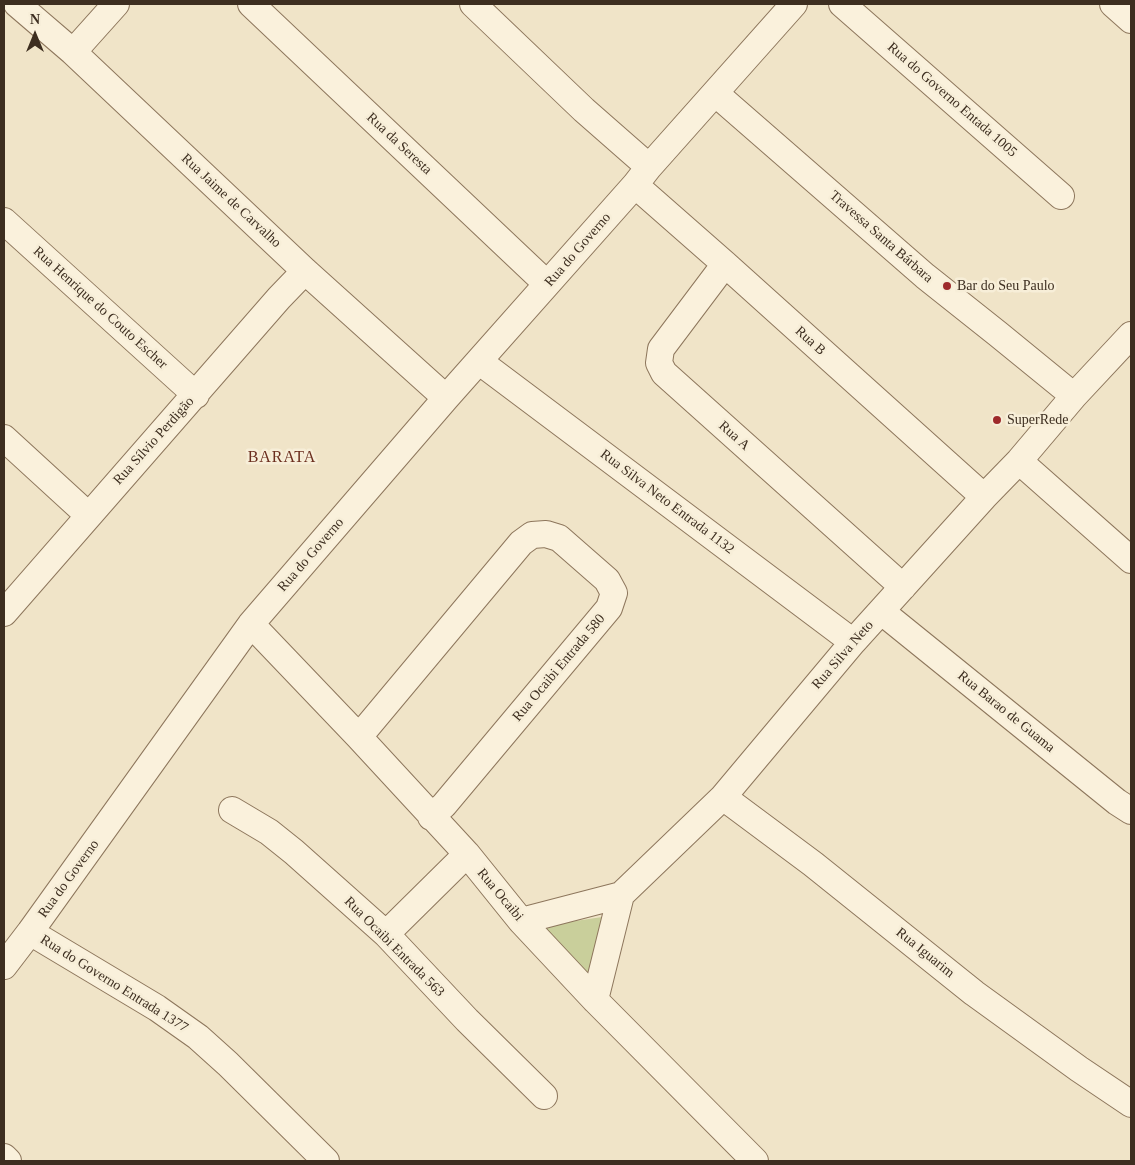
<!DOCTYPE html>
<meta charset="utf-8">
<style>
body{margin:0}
#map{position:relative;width:1135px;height:1165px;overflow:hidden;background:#f0e4c8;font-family:Georgia,serif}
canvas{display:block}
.frame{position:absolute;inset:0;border:5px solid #3d2e20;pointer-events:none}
.north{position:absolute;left:10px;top:10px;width:50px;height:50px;-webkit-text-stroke:4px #f7eed8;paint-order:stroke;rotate:0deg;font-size:14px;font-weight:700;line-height:20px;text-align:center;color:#3d2e20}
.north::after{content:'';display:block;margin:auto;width:18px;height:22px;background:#3d2e20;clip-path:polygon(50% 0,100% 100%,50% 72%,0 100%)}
</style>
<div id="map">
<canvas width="1135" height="1165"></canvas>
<div class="frame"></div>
<div class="north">N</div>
</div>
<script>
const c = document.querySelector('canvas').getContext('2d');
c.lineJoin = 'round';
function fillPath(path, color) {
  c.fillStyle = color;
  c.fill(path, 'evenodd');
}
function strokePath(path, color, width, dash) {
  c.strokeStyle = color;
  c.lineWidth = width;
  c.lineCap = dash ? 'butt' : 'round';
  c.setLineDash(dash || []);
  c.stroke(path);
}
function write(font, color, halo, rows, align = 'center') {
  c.font = font + ' Georgia,serif';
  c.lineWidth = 5;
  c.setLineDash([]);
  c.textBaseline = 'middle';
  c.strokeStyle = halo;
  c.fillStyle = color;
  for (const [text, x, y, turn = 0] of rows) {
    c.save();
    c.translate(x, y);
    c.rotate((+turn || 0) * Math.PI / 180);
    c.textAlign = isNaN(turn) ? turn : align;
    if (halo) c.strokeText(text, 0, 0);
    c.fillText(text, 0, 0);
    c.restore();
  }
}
fillPath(new Path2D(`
 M 602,917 L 590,979 L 542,926 Z`), '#c9cf9b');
const minor = new Path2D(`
 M 17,4 L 73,52 L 305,271 L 446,398
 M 251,4 L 547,284
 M 473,4 L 584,110 L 649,167
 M 842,4 L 1061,196
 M 1113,4 L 1131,20
 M 73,52 L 116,4
 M 715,93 L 925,276 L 998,334 L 1074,396
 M 635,185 L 725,264 L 984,497
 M 4,221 L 196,395
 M 725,264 L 661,349 L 659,363 L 664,373 L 903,587
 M 480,362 L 853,642
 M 4,438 L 88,515
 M 1019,461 L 1131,560
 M 882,612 L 1117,802 L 1131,811
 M 4,613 L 279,298 L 305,271
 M 251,624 L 358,736 L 467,854 L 521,921 L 595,1000 L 755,1161
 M 358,736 L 368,726 L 521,543 L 532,535 L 546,534 L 559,538 L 607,580 L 614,593 L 609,608 L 444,805 L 431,817
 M 723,797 L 813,864 L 974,993 L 1079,1069 L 1131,1104
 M 232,810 L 269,832 L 294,852 L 386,934 L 467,1020 L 544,1096
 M 521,921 L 621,895 L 723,797 L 853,642 L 984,497 L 1019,461 L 1074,396 L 1131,335
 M 30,932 L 157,1008 L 198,1037 L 228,1064 L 326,1161
 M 386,934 L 467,854
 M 4,966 L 30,932 L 251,624 L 446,398 L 635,185 L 649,167 L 794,4
 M 595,1000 L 621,895
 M 4,1157 L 8,1161`);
strokePath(minor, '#8d765c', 28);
strokePath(minor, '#faf1dc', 26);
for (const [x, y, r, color] of [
 [947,286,5,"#9e2a2b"],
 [997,420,5,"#9e2a2b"]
]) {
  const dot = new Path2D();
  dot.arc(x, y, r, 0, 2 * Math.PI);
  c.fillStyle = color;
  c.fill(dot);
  strokePath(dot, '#f7eed8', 2);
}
write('14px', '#3d2e20', '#f7eed8', [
 ["Rua do Governo Entada 1005",952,100,41],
 ["Rua da Seresta",399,144,43],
 ["Rua Jaime de Carvalho",231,201,43],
 ["Travessa Santa Bárbara",881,237,41],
 ["Rua do Governo",578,250,-49],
 ["Rua Henrique do Couto Escher",100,308,42],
 ["Rua B",810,341,42],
 ["Rua A",734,436,42],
 ["Rua Sílvio Perdigão",154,441,-48],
 ["Rua Silva Neto Entrada 1132",667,502,37],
 ["Rua do Governo",311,555,-49],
 ["Rua Silva Neto",843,655,-49],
 ["Rua Ocaibi Entrada 580",559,668,-50],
 ["Rua Barao de Guama",1006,712,39],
 ["Rua do Governo",69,879,-54],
 ["Rua Ocaibi",500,895,50],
 ["Rua Ocaibi Entrada 563",394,947,45],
 ["Rua Iguarim",925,953,39],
 ["Rua do Governo Entrada 1377",114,984,32]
]);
write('14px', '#3d2e20', '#f7eed8', [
 ["Bar do Seu Paulo",957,286],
 ["SuperRede",1007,420]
], 'left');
c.letterSpacing = '1px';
write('16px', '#6b2e1e', '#f7eed8', [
 ["BARATA",282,458]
]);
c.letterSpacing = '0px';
</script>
